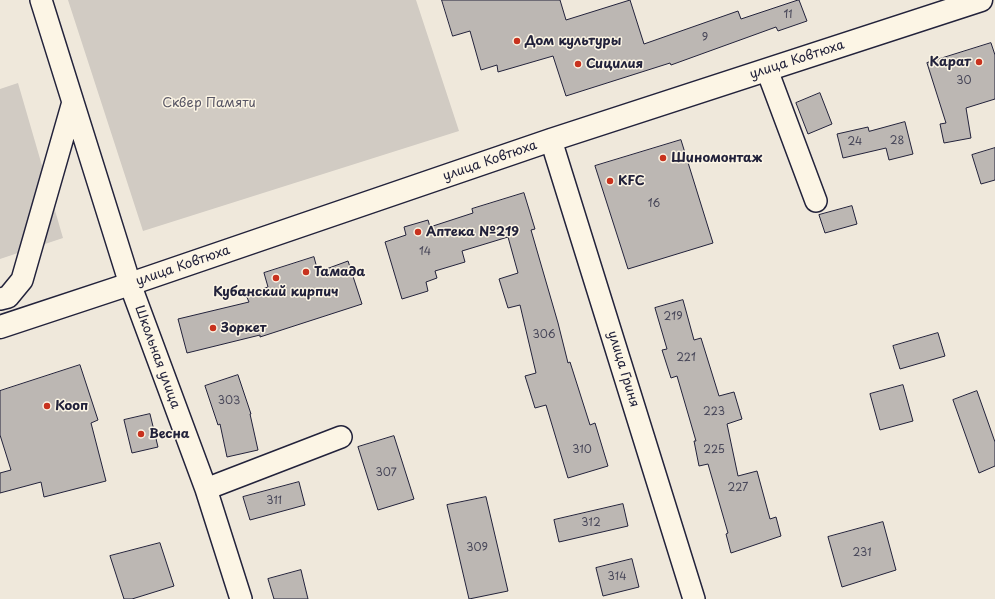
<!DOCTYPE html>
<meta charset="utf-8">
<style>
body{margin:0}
canvas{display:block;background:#efe8db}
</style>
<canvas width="995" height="599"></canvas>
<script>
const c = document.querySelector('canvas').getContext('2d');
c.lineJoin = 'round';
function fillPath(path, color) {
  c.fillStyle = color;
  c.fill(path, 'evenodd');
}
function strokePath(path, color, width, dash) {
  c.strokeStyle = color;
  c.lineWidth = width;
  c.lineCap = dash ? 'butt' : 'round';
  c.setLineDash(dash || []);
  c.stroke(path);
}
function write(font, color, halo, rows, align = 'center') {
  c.font = font + ' "Playpen Sans",sans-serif';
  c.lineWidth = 3;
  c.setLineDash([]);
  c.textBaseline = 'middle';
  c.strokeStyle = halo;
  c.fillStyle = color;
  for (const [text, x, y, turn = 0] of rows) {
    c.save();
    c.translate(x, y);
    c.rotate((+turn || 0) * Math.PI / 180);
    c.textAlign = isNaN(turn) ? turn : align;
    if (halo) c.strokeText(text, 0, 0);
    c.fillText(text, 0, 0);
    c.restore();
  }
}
fillPath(new Path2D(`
 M 68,0 L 416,0 L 459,131 L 143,231 Z
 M 18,83 L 63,238 L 0,259 L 0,89 Z`), '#d1cbc3');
const building = new Path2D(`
 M 442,0 L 560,0 L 566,20 L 630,0 L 644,44 L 738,11 L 741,19 L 798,0 L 799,0 L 807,21 L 778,31 L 776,27 L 671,65 L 670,63 L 566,96 L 553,56 L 498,72 L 497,65 L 481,70 L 470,31 L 453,36 Z
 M 991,43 L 995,55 L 995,99 L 966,108 L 971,138 L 944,143 L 940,124 L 946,123 L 927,63 Z
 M 820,93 L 832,124 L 808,134 L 796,103 Z
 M 905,122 L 913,154 L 889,160 L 886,148 L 843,158 L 837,134 L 868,127 L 869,131 Z
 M 681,140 L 713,243 L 628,269 L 595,166 Z
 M 995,148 L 995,180 L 981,184 L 972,155 Z
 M 524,193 L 535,229 L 531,230 L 558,323 L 568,363 L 570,362 L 590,425 L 595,423 L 608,466 L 568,478 L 546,405 L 535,408 L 525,376 L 536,373 L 520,305 L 508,308 L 499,279 L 518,273 L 508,237 L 462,251 L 465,262 L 435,271 L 437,278 L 426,282 L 428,291 L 402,299 L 385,242 L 406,235 L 404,227 L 428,220 L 430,227 L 473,213 L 472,209 Z
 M 852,206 L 857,224 L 825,233 L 819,215 Z
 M 314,257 L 318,272 L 348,261 L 362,304 L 260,337 L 260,335 L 187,353 L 178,319 L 249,302 L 246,295 L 268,287 L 264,273 Z
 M 683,300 L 694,340 L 701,338 L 719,396 L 734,392 L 742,419 L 727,424 L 738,476 L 757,471 L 770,519 L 776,517 L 781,536 L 731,553 L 726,534 L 728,533 L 708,464 L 699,466 L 694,441 L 696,441 L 677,376 L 671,378 L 662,350 L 667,349 L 655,308 Z
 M 938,333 L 945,356 L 900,369 L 893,346 Z
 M 80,365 L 98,420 L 91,423 L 106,481 L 44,497 L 41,482 L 0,493 L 0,473 L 11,470 L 0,435 L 0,391 Z
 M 238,375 L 251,414 L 250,414 L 258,450 L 227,457 L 220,424 L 218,425 L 205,386 Z
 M 903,385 L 913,421 L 880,430 L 870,394 Z
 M 977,391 L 995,442 L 995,466 L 979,473 L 953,400 Z
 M 150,414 L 158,447 L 132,453 L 124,420 Z
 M 394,436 L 414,499 L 378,510 L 358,447 Z
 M 299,482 L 305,505 L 250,520 L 243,497 Z
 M 486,497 L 508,591 L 469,599 L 447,505 Z
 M 623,504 L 628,526 L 559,542 L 554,520 Z
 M 883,522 L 896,570 L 842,587 L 828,537 Z
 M 160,543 L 174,586 L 132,599 L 124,599 L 110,556 Z
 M 632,559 L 639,587 L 603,596 L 596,568 Z
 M 301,570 L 308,599 L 274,599 L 268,579 Z`);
fillPath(building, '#bcb7b3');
strokePath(building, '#22223b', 1);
const minor = new Path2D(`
 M 41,0 L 130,284 L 206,489 L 241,599
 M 767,70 L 816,201
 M 551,140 L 694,599
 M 0,299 L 8,297 L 22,280 L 73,102
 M 206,489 L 341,437`);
const major = new Path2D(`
 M 0,327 L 130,284 L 551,140 L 981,0`);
strokePath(minor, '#22223b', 24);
strokePath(major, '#22223b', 25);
strokePath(minor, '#fcf5e5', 21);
strokePath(major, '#fcf5e5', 22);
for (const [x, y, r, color] of [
 [517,41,4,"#c8321e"],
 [979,62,4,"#c8321e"],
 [578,64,4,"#c8321e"],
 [663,158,4,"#c8321e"],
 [610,181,4,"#c8321e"],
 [418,232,4,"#c8321e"],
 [306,272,4,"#c8321e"],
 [276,278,4,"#c8321e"],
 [213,328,4,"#c8321e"],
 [47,406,4,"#c8321e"],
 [141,434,4,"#c8321e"]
]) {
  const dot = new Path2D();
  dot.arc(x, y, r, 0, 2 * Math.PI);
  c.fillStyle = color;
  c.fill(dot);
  strokePath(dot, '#fcf5e5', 1.5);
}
write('11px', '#484759', null, [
 ["11",788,15],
 ["9",705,38],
 ["30",964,81],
 ["28",897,141],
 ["24",855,142],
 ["16",654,204],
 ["14",425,252],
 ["219",673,317],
 ["306",544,335],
 ["221",686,358],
 ["303",229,401],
 ["223",714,412],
 ["310",582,450],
 ["225",714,450],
 ["307",386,473],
 ["227",738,488],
 ["311",274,501],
 ["312",591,523],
 ["309",477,548],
 ["231",862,553],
 ["314",617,577]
]);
write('bold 13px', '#22223b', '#fcf5e5', [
 ["Дом культуры",525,41],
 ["Карат",971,62,"right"],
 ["Сицилия",586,64],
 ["Шиномонтаж",671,158],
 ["KFC",618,181],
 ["Аптека №219",426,232],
 ["Тамада",314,272],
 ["Кубанский кирпич",276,292,"center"],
 ["Зоркет",221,328],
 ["Кооп",55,406],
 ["Весна",149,434]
], 'left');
write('13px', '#22223b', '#fcf5e5', [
 ["улица Ковтюха",797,60,-18],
 ["улица Ковтюха",490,161,-19],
 ["улица Ковтюха",183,266,-19],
 ["Школьная улица",157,357,70],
 ["улица Гриня",623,369,73]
]);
write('13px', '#575564', '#fcf5e5', [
 ["Сквер Памяти",209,103]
]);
</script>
